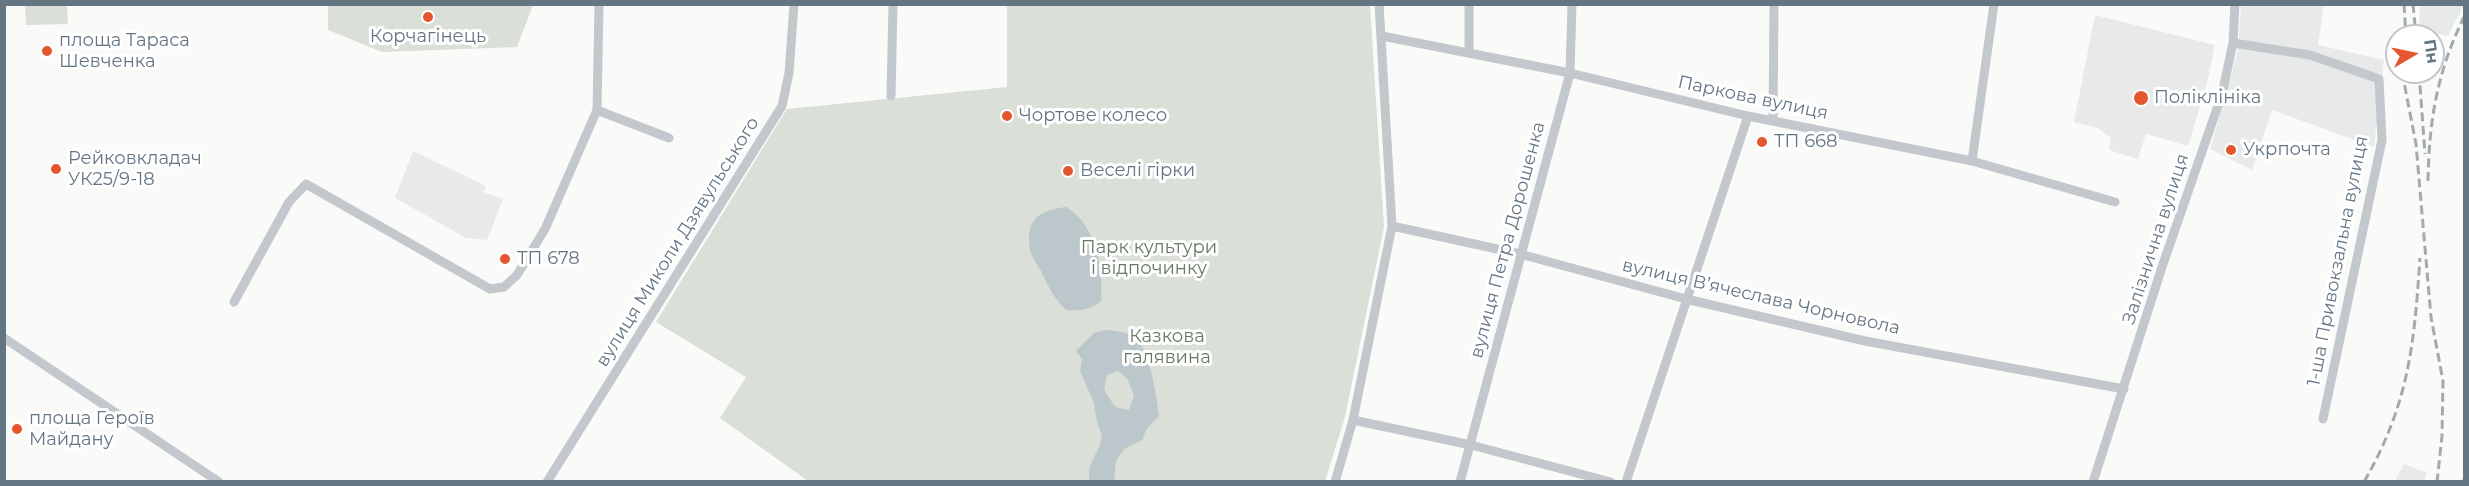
<!DOCTYPE html>
<meta charset="utf-8">
<style>
body{margin:0}
#map{position:relative;width:2469px;height:486px;overflow:hidden;background:#fafaf8;font-family:Montserrat,sans-serif}
canvas{display:block}
.frame{position:absolute;inset:0;border:6px solid #657683;pointer-events:none}
.north{position:absolute;left:2385px;top:24px;width:60px;height:60px;box-sizing:border-box;background:#fff;border:2px solid #c1c8cd;border-radius:50%;rotate:81deg;font-size:16px;font-weight:700;line-height:24px;text-align:center;color:#657683}
.north::after{content:'';display:block;margin:auto;width:21px;height:27px;background:#e4572e;clip-path:polygon(50% 0,100% 100%,50% 72%,0 100%)}
</style>
<div id="map">
<canvas width="2469" height="486"></canvas>
<div class="frame"></div>
<div class="north">Пн</div>
</div>
<script>
const c = document.querySelector('canvas').getContext('2d');
c.lineJoin = 'round';
function fillPath(path, color) {
  c.fillStyle = color;
  c.fill(path, 'evenodd');
}
function strokePath(path, color, width, dash) {
  c.strokeStyle = color;
  c.lineWidth = width;
  c.lineCap = dash ? 'butt' : 'round';
  c.setLineDash(dash || []);
  c.stroke(path);
}
function write(font, color, halo, rows, align = 'center') {
  c.font = font + ' Montserrat,sans-serif';
  c.lineWidth = 6;
  c.setLineDash([]);
  c.textBaseline = 'middle';
  c.strokeStyle = halo;
  c.fillStyle = color;
  for (const [text, x, y, turn = 0] of rows) {
    c.save();
    c.translate(x, y);
    c.rotate((+turn || 0) * Math.PI / 180);
    c.textAlign = isNaN(turn) ? turn : align;
    if (halo) c.strokeText(text, 0, 0);
    c.fillText(text, 0, 0);
    c.restore();
  }
}
fillPath(new Path2D(`
 M 2241,5 L 2324,5 L 2318,45 L 2384,60 L 2374,147 L 2272,110 L 2252,170 L 2210,149 L 2238,50 Z
 M 2424,5 L 2424,4 L 2464,5 L 2448,36 L 2419,29 L 2420,5 Z
 M 2095,15 L 2215,45 L 2207,83 L 2188,146 L 2146,134 L 2138,159 L 2109,150 L 2111,138 L 2098,128 L 2074,122 Z
 M 413,151 L 486,186 L 483,192 L 503,199 L 487,240 L 466,238 L 395,198 Z
 M 2404,464 L 2427,473 L 2424,481 L 2395,481 Z`), '#e8e9e9');
fillPath(new Path2D(`
 M 25,5 L 67,5 L 68,24 L 26,25 Z
 M 328,5 L 328,4 L 533,5 L 517,47 L 382,52 L 328,30 Z
 M 1007,5 L 1370,5 L 1384,227 L 1345,417 L 1325,481 L 808,481 L 720,418 L 746,377 L 656,322 L 787,109 L 1007,87 Z`), '#dadfd7');
fillPath(new Path2D(`
 M 1066,207 C 1095,223 1104,270 1101,301 C 1090,310 1081,311 1066,310 C 1054,298 1050,290 1043,275 C 1039,266 1032,259 1030,250 C 1025,220 1039,210 1066,207 Z
 M 1105,330 C 1115,331 1128,331 1136,339 C 1151,353 1156,396 1159,416 L 1147,428 L 1142,440 L 1124,449 L 1116,461 L 1114,481 L 1089,481 L 1089,468 L 1100,445 L 1102,435 L 1097,422 L 1094,403 L 1080,371 L 1082,359 L 1076,351 L 1094,333 ZM 1118,371 L 1128,380 L 1134,396 L 1129,410 L 1115,407 L 1104,390 L 1107,375 Z`), '#bbc7cb');
strokePath(new Path2D(`
 M 1382,36 L 1570,73 L 1748,116 L 1972,161 L 2115,202
 M 2233,43 L 2310,55 L 2379,79 L 2382,140 L 2323,419
 M 1469,53 L 1469,4
 M 891,96 L 893,4
 M 597,110 L 669,138
 M 1773,120 L 1774,4
 M 1972,161 L 1994,4
 M 1392,226 L 1520,254 L 1686,299 L 1865,341 L 2124,389
 M 234,302 L 289,202 L 306,184 L 490,289 L 504,287 L 517,275 L 545,229 L 597,110 L 599,4
 M 4,338 L 219,482
 M 1353,420 L 1471,445 L 1611,482
 M 547,482 L 782,106 L 789,73 L 794,4
 M 1335,482 L 1353,420 L 1392,226 L 1379,4
 M 1460,482 L 1570,73 L 1572,4
 M 1626,482 L 1748,116
 M 2093,482 L 2162,267 L 2222,94 L 2233,43 L 2235,4`), '#c3c8cc', 9);
strokePath(new Path2D(`
 M 2404,4 L 2406,36
 M 2413,4 L 2416,36
 M 2402,72 L 2416,144 L 2431,317 L 2443,381 L 2442,436 L 2437,482
 M 2419,72 L 2425,154
 M 2428,181 C 2429,121 2437,72 2464,17
 M 2364,482 C 2409,403 2414,346 2420,258
 M 2464,482 L 2464,478`), '#a2aab0', 3, [9, 4.5]);
for (const [x, y, r, color] of [
 [428,17,6,"#e4572e"],
 [47,51,6,"#e4572e"],
 [2141,98,8,"#e4572e"],
 [1007,116,6,"#e4572e"],
 [1762,142,6,"#e4572e"],
 [2231,150,6,"#e4572e"],
 [56,169,6,"#e4572e"],
 [1068,171,6,"#e4572e"],
 [505,259,6,"#e4572e"],
 [17,429,6,"#e4572e"]
]) {
  const dot = new Path2D();
  dot.arc(x, y, r, 0, 2 * Math.PI);
  c.fillStyle = color;
  c.fill(dot);
  strokePath(dot, '#fff', 2);
}
write('18px', '#657683', '#fff', [
 ["Корчагінець",428,37,"center"],
 ["площа Тараса",59,41],
 ["Шевченка",59,62],
 ["Поліклініка",2154,98],
 ["Чортове колесо",1019,116],
 ["ТП 668",1774,142],
 ["Укрпочта",2243,150],
 ["Рейковкладач",68,159],
 ["УК25/9-18",68,180],
 ["Веселі гірки",1080,171],
 ["ТП 678",517,259],
 ["площа Героїв",29,419],
 ["Майдану",29,440]
], 'left');
write('18px', '#657683', '#fff', [
 ["Паркова вулиця",1753,98,12],
 ["Залізнична вулиця",2156,239,-72],
 ["вулиця Петра Дорошенка",1508,240,-75],
 ["вулиця Миколи Дзявульського",678,242,-58],
 ["1-ша Привокзальна вулиця",2338,261,-79],
 ["вулиця Вʼячеслава Чорновола",1761,297,13]
]);
write('18px', '#687a64', '#fff', [
 ["Парк культури",1149,248],
 ["і відпочинку",1149,269],
 ["Казкова",1167,337],
 ["галявина",1167,358]
]);
</script>
